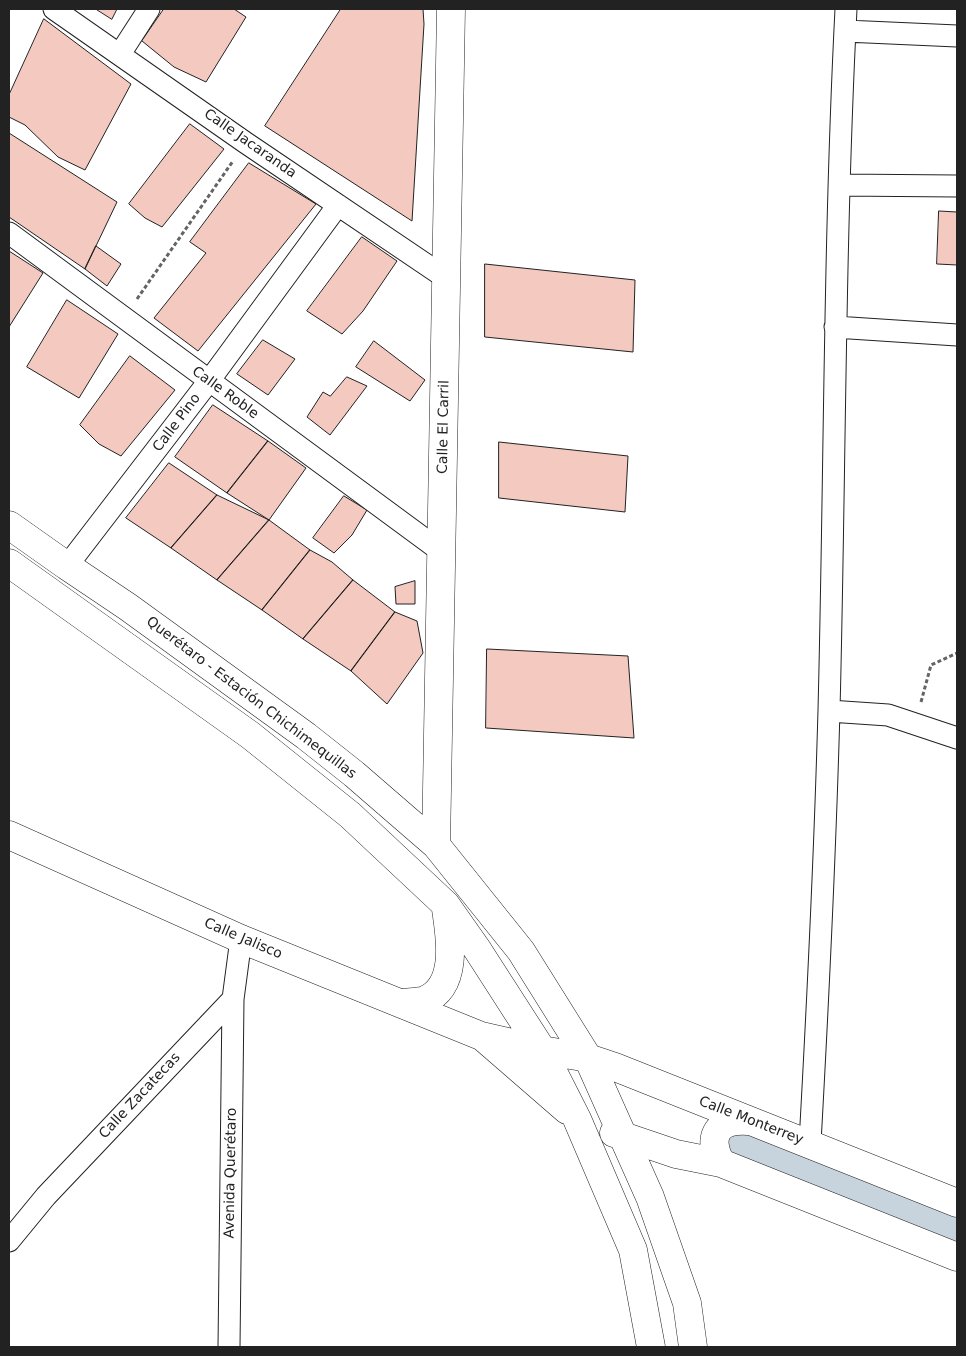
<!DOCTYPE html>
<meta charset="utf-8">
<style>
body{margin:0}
#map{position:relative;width:966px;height:1356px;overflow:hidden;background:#fff;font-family:"DejaVu Sans",sans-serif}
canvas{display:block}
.frame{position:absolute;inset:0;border:10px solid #222;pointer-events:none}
</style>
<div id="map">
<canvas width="966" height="1356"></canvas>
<div class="frame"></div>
</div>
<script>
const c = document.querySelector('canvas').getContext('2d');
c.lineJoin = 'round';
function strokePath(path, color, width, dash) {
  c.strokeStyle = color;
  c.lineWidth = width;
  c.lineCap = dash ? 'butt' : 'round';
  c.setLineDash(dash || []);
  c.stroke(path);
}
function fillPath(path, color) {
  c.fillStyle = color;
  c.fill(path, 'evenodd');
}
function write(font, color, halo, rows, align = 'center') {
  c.font = font + ' "DejaVu Sans",sans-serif';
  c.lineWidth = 4;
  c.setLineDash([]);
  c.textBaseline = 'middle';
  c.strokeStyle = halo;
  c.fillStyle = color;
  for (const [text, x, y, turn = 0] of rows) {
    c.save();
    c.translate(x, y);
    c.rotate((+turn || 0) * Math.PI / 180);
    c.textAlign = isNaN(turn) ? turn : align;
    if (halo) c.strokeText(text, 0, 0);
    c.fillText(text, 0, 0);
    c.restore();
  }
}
strokePath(new Path2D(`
 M 735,1142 L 957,1230`), '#c7d3dd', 25);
const building = new Path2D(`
 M 96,9 L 117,9 L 112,19 Z
 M 164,9 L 234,9 L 246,17 L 206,82 L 174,67 L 142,41 Z
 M 341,9 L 423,9 L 424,24 L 412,221 L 265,126 Z
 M 44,19 L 131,84 L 85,170 L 58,157 L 25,125 L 9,117 L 9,95 Z
 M 190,124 L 224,149 L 162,227 L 145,218 L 129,204 Z
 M 9,133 L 117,202 L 85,269 L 9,217 Z
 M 249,163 L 316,204 L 198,351 L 154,318 L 206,253 L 190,242 Z
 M 939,211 L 957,212 L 957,265 L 937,264 Z
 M 362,237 L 397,261 L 363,311 L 342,334 L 307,311 Z
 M 96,246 L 121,264 L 107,286 L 85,269 Z
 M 9,251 L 43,273 L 9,327 Z
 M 485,264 L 635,280 L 633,352 L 485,337 Z
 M 67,300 L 118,334 L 79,398 L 27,367 Z
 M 263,340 L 295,359 L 268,395 L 237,374 Z
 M 374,341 L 425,380 L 410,401 L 356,367 Z
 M 130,356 L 175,390 L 121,456 L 99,444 L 80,425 Z
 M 347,377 L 367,386 L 330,435 L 307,417 L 323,392 L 330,396 Z
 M 213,405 L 268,441 L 227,493 L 175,457 Z
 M 268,441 L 306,468 L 269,520 L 227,493 Z
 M 499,442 L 628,456 L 625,512 L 499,498 Z
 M 169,463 L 217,495 L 171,548 L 126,518 Z
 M 217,495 L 269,520 L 217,580 L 171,548 Z
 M 344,496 L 367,510 L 352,535 L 334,553 L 313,538 Z
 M 269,520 L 310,550 L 262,610 L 217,580 Z
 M 310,550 L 332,562 L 353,580 L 303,639 L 262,610 Z
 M 353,580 L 395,612 L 351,671 L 303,639 Z
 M 415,581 L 415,604 L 396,604 L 395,587 Z
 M 395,612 L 417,621 L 423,653 L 387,704 L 351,671 Z
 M 487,649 L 628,656 L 634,738 L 486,728 Z`);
fillPath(building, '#f3c9c0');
strokePath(building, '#222', 1);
const street = new Path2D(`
 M 54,9 L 246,143 L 446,278
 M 845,31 L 957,36
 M 120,54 L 149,9
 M 840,185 L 957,186
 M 9,233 L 442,552
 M 835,327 L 957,335
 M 67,566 L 209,381 L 338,205
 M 829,711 L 888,715 L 957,738
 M 810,1143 C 818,999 825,855 829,710 C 835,476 834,242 846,9
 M 9,1241 L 46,1196 L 233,999 L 241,939
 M 229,1347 L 233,999`);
const secondary = new Path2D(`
 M 9,525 L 67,566 L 128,607 L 306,736 L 354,774 L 436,845 L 521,951 L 588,1058 L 650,1197 L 687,1303 L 693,1347
 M 9,563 L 250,735 L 350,815 L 446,905 L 477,949 L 542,1050 L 577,1119 L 633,1250 L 651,1347
 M 9,835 L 241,939 L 481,1036 L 542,1050 L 588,1058 L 615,1067 L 957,1203
 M 436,845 L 451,9
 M 403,1003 C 410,1002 419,1002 425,1000 C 459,986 450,936 446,909
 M 484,1038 L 567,1110
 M 614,1133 L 676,1154 L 721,1163 L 957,1257
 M 721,1163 C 706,1136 718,1118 749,1121`);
strokePath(street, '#222', 23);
strokePath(secondary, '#222', 29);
strokePath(new Path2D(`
 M 137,299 L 233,161
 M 921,702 L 931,665 L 957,653`), '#646464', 3, [4, 2.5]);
strokePath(street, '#fff', 21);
strokePath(secondary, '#fff', 28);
write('14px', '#222', '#fff', [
 ["Calle Jacaranda",250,144,35],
 ["Calle Roble",225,393,36],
 ["Calle Pino",177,423,-53],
 ["Calle El Carril",444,427,-89],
 ["Querétaro - Estación Chichimequillas",251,698,37],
 ["Calle Jalisco",243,939,23],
 ["Calle Zacatecas",140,1096,-47],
 ["Calle Monterrey",751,1121,21],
 ["Avenida Querétaro",231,1173,-89]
]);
</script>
